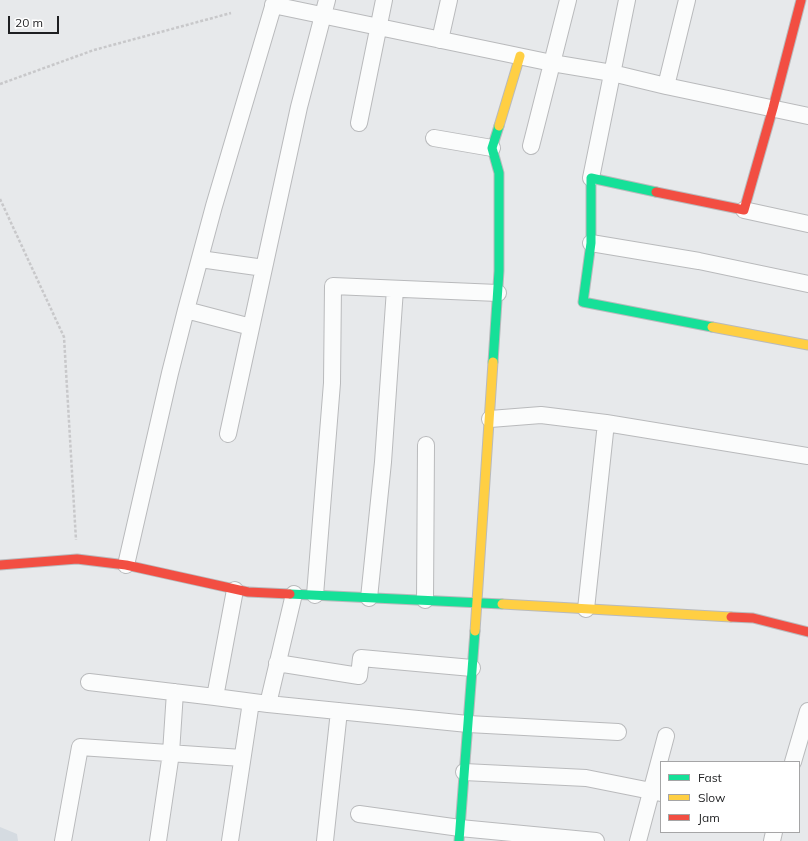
<!DOCTYPE html>
<style>
body{margin:0}
#map{position:relative;width:808px;height:841px;overflow:hidden;background:#e7e9eb;font-family:Mulish,sans-serif}
canvas{display:block}
.legend{position:absolute;left:660px;top:761px;width:140px;height:72px;box-sizing:border-box;background:#fff;border:1px solid #a5a5a6;margin:0;padding:5px 7px;list-style:none;font-size:12px;color:#1e1f21}
.legend li{display:flex;align-items:center;gap:8px;height:20px}
.legend b{width:20px;border:1px solid #a5a5a6}
.scale{position:absolute;left:8px;top:16px;width:51px;height:18px;box-sizing:border-box;border:2px solid #1e1f21;border-top:0;padding-left:5px;font-size:12px;line-height:14px;white-space:nowrap;color:#1e1f21;-webkit-text-stroke:3px #fff;paint-order:stroke}
</style>
<div id="map">
<canvas width="808" height="841"></canvas>
<ul class="legend">
<li><b style="height:5px;background:#16e098"></b>Fast</li>
<li><b style="height:5px;background:#ffcf43"></b>Slow</li>
<li><b style="height:5px;background:#f24e42"></b>Jam</li>
</ul>
<div class="scale">20 m</div>
</div>
<script>
const c = document.querySelector('canvas').getContext('2d');
c.lineJoin = 'round';
function fillPath(path, color) {
  c.fillStyle = color;
  c.fill(path, 'evenodd');
}
function strokePath(path, color, width, dash) {
  c.strokeStyle = color;
  c.lineWidth = width;
  c.lineCap = dash ? 'butt' : 'round';
  c.setLineDash(dash || []);
  c.stroke(path);
}
fillPath(new Path2D(`
 M 0,827 L 17,834 L 18,841 L 0,841 Z`), '#d5dbe1');
const street = new Path2D(`
 M 273,5 L 552,63 L 612,73 L 666,86 L 808,116
 M 440,40 L 449,0
 M 666,86 L 687,0
 M 359,123 L 384,0
 M 434,138 L 492,148
 M 531,146 L 568,0
 M 591,178 L 627,0
 M 744,210 L 808,224
 M 591,243 L 699,261 L 808,284
 M 200,259 L 264,268 L 299,107 L 327,0
 M 186,310 L 251,327
 M 490,419 L 541,415 L 606,423 L 808,456
 M 228,434 L 264,268
 M 126,565 L 170,373 L 186,310 L 214,206 L 275,0
 M 315,595 L 332,383 L 333,286 L 498,293
 M 369,598 L 383,462 L 395,289
 M 425,600 L 426,445
 M 586,609 L 606,423
 M 277,663 L 359,676 L 361,658 L 472,668
 M 89,682 L 215,697 L 235,590
 M 215,697 L 268,704 L 294,594
 M 268,704 L 468,724 L 618,732
 M 793,762 L 808,711
 M 464,772 L 586,778 L 661,793
 M 359,814 L 460,828 L 596,841
 M 63,841 L 80,747 L 242,758
 M 158,841 L 171,753 L 175,692
 M 230,841 L 251,702
 M 325,841 L 339,711
 M 638,841 L 666,736
 M 772,841 L 774,832`);
const fast = new Path2D(`
 M 656,192 L 591,178 L 591,243 L 583,302 L 712,327
 M 493,362 L 499,271 L 499,173 L 492,148 L 499,126
 M 290,594 L 502,604
 M 459,841 L 475,631`);
const slow = new Path2D(`
 M 499,126 L 520,56
 M 712,327 L 808,345
 M 502,604 L 731,617
 M 475,631 L 493,362`);
const jam = new Path2D(`
 M 656,192 L 744,210 L 773,108 L 801,0
 M 0,565 L 77,559 L 126,565 L 248,592 L 290,594
 M 731,617 L 753,618 L 808,632`);
strokePath(street, '#b9babc', 18);
strokePath(fast, '#b9babc', 11);
strokePath(slow, '#b9babc', 11);
strokePath(jam, '#b9babc', 11);
strokePath(new Path2D(`
 M 0,84 L 94,50 L 231,13
 M 0,199 L 64,337 L 76,540`), '#c8c8ca', 2.5, [3, 2]);
strokePath(street, '#fbfcfc', 16);
strokePath(fast, '#16e098', 9);
strokePath(slow, '#ffcf43', 9);
strokePath(jam, '#f24e42', 9);
</script>
